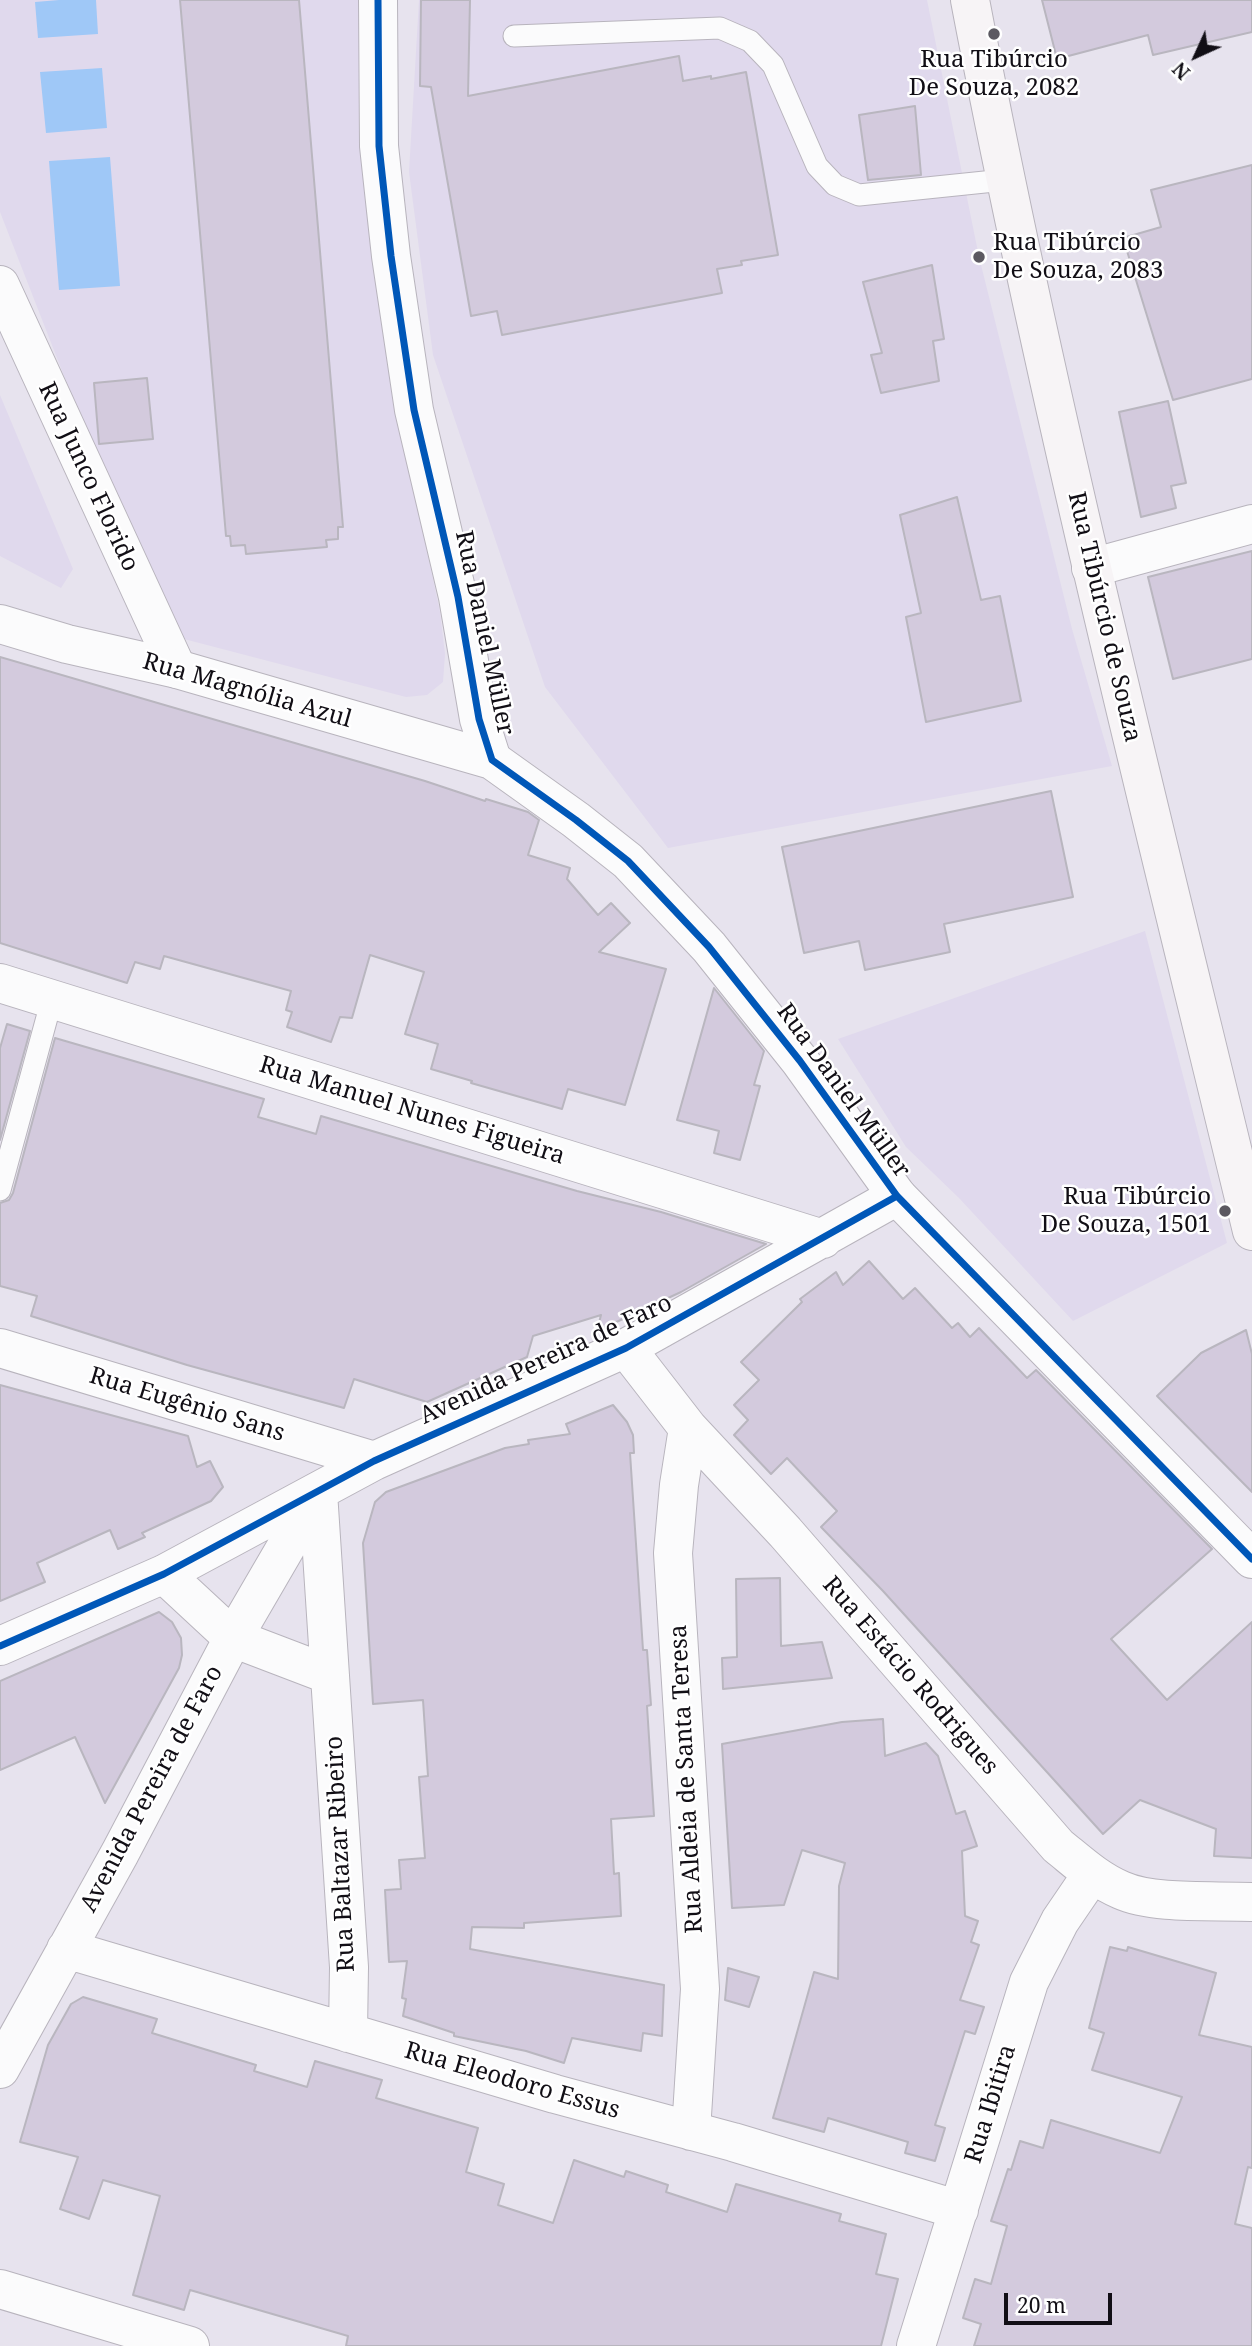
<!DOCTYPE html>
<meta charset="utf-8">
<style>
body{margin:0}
#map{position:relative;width:1252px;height:2346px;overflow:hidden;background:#e7e3ee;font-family:"Noto Serif",serif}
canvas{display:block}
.north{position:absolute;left:1161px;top:21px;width:70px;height:70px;-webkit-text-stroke:5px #fff;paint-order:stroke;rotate:225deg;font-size:19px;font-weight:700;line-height:28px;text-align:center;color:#110e15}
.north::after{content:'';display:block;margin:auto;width:24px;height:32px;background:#110e15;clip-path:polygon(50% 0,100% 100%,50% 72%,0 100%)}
.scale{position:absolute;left:1004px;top:2293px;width:108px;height:32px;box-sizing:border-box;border:4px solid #110e15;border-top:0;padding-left:9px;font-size:21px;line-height:24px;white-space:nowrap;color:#110e15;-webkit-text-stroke:5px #fff;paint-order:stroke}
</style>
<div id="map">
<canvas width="1252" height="2346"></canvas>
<div class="north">N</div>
<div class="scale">20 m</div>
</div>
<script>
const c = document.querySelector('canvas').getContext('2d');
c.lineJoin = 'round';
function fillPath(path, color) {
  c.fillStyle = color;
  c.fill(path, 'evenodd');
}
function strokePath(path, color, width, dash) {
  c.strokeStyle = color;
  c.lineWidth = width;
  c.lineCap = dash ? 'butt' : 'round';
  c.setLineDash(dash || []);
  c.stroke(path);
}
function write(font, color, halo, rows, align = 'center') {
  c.font = font + ' "Noto Serif",serif';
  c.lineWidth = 5;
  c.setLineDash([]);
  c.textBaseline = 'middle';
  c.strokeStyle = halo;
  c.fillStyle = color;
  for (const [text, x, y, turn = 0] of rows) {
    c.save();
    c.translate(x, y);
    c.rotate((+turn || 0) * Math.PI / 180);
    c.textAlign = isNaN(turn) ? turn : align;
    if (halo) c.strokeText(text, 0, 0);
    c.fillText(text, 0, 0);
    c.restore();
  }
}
fillPath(new Path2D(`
 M 0,0 L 361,0 L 398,415 L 440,612 L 445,654 L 443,682 L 427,695 L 406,697 L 184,639 L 91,445 L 0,212 Z
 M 419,0 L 927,0 L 979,257 L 1072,629 L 1112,766 L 668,848 L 545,687 L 433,355 L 409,172 Z
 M 0,395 L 73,569 L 61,588 L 0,556 Z
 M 1145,931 L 1227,1243 L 1073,1321 L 959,1198 L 906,1147 L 838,1039 Z`), '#e0d9ed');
fillPath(new Path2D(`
 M 59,0 L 96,0 L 98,34 L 38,38 L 35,2 Z
 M 102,68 L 107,128 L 46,133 L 40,72 Z
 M 110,157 L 120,286 L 59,290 L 49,161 Z`), '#9fc8f7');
const building = new Path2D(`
 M 180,0 L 299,0 L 343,527 L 338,527 L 338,539 L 326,540 L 327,547 L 246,554 L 245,545 L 231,546 L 230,536 L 226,536 Z
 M 421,0 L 470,0 L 468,96 L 679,56 L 683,81 L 711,76 L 711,79 L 746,72 L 778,255 L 741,261 L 742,265 L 717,269 L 722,293 L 502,335 L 497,311 L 471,316 L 431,87 L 420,86 Z
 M 1042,0 L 1252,0 L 1252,32 L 1153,55 L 1148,35 L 1057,59 Z
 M 915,106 L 921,175 L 868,180 L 859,115 Z
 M 1252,165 L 1252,379 L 1173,400 L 1123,238 L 1161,227 L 1151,190 Z
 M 932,265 L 944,339 L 933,341 L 939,381 L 881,393 L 871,355 L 882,353 L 863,282 Z
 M 147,378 L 153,439 L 99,444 L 94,383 Z
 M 1168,401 L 1186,483 L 1171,486 L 1176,508 L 1141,517 L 1119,412 Z
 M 957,497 L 981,600 L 1000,596 L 1021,701 L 926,722 L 906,617 L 921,613 L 900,515 Z
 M 1252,551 L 1252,659 L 1173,679 L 1148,577 Z
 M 0,657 L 425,781 L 485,801 L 486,799 L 528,812 L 539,820 L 528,855 L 570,868 L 567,879 L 598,915 L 611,903 L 630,923 L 599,952 L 666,969 L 625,1105 L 568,1089 L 562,1109 L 471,1083 L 472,1081 L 431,1069 L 438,1044 L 405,1034 L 424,972 L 370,955 L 352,1018 L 340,1017 L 331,1042 L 287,1027 L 292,1012 L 286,1010 L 291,991 L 164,956 L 160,969 L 135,962 L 127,983 L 0,943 Z
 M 1051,791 L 1073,897 L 944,924 L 950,952 L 865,970 L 859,941 L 804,953 L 782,847 Z
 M 714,988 L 764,1051 L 754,1085 L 760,1086 L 740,1160 L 714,1153 L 719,1131 L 677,1120 Z
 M 7,1024 L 30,1031 L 0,1140 L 0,1048 Z
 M 55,1038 L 264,1099 L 258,1117 L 316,1134 L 321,1116 L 577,1191 L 661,1212 L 766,1244 L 681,1292 L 597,1331 L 601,1315 L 533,1336 L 527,1357 L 427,1402 L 354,1379 L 344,1408 L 187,1365 L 31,1316 L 37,1296 L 0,1286 L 0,1203 L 9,1200 L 13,1193 Z
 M 869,1261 L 903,1299 L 915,1288 L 952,1328 L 958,1323 L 970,1337 L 979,1328 L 1027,1378 L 1036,1370 L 1212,1549 L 1111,1639 L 1167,1700 L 1252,1622 L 1252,1858 L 1214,1856 L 1216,1829 L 1140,1800 L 1103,1834 L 883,1591 L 821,1527 L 837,1511 L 787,1458 L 771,1474 L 734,1435 L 748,1420 L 734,1405 L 759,1380 L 741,1362 L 802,1302 L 800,1299 L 836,1272 L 843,1285 Z
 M 1246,1330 L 1252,1354 L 1252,1492 L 1157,1396 L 1201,1353 Z
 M 0,1385 L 188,1436 L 197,1467 L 210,1461 L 223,1487 L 211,1501 L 142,1533 L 145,1537 L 118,1549 L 110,1530 L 37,1563 L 45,1582 L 0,1601 Z
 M 613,1405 L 627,1422 L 633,1435 L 634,1453 L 630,1453 L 643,1650 L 647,1650 L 649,1678 L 651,1705 L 647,1706 L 654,1816 L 611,1819 L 614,1874 L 619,1873 L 621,1916 L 524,1923 L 524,1928 L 472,1927 L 470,1949 L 664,1985 L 662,2036 L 643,2033 L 641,2051 L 572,2038 L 564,2063 L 526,2051 L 454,2036 L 454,2033 L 403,2016 L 406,1999 L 402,1998 L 407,1961 L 389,1962 L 385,1890 L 401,1889 L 399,1860 L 425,1858 L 419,1777 L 428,1776 L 423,1700 L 373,1704 L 363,1543 L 375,1502 L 386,1492 L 505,1448 L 529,1444 L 528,1440 L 570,1434 L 566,1424 Z
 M 780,1578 L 781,1646 L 822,1642 L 832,1678 L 723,1689 L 722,1658 L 737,1657 L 736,1579 Z
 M 159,1612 L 172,1622 L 181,1638 L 182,1655 L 179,1668 L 105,1803 L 75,1737 L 0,1770 L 0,1681 Z
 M 883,1719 L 885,1756 L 926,1743 L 938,1756 L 956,1814 L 965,1811 L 977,1846 L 962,1851 L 965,1916 L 978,1921 L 971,1942 L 979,1945 L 960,2000 L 984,2007 L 975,2034 L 965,2031 L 935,2125 L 945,2128 L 935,2161 L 905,2153 L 908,2142 L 828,2118 L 824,2132 L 773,2118 L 814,1972 L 838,1979 L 839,1886 L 845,1863 L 802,1850 L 784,1905 L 732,1908 L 722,1744 L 842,1722 Z
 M 1110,1947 L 1127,1951 L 1128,1947 L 1216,1973 L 1199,2035 L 1252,2047 L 1252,2168 L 1248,2167 L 1235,2224 L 1252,2228 L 1252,2346 L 974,2346 L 981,2324 L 963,2318 L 975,2279 L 991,2284 L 1007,2226 L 991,2221 L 1008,2169 L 1011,2170 L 1020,2141 L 1043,2148 L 1051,2120 L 1160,2153 L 1182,2097 L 1092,2070 L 1104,2033 L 1089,2028 Z
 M 728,1968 L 759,1977 L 749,2007 L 725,2000 Z
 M 83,1997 L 157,2019 L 152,2033 L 256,2065 L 254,2071 L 307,2087 L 315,2061 L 382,2080 L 376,2098 L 478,2128 L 466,2172 L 504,2184 L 498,2205 L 553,2223 L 574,2160 L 624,2177 L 626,2171 L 668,2185 L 666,2192 L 727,2212 L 736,2184 L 841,2214 L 839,2221 L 886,2234 L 876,2274 L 898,2279 L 881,2346 L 346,2346 L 348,2336 L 190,2290 L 184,2310 L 133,2295 L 160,2196 L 103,2180 L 89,2219 L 60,2209 L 78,2157 L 20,2142 L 48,2045 L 71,2004 Z`);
fillPath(building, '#d3cadd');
strokePath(building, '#b9b6bf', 2);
const service = new Path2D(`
 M 514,36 L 720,28 L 750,41 L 773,65 L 817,166 L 835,185 L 859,195 L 1004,180
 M 0,1190 L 52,999`);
const minor = new Path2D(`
 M 378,0 L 379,146 L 391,256 L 414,410 L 458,597 L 479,719 L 492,760
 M 0,285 L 177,669
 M 1091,568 L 1252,524
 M 0,983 L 823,1239
 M 0,1348 L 374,1461
 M 626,1348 L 688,1428 L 785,1532 L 1058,1846 C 1078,1862 1097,1880 1121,1890 C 1154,1905 1215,1900 1252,1902
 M 688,1428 L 679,1485 L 673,1553 L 700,1989 L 691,2131
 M 318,1492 L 349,1967 L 348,2033
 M 164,1574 L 233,1638 L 330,1675
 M 0,1646 L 164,1574 L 374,1461 L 626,1348 L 897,1196
 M 66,1949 L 555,2094 L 733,2142 L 959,2210
 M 0,2069 L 120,1853 L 233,1638 L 318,1492
 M 0,2289 L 190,2346
 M 916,2346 L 1029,1982 L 1060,1921 L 1092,1874`);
const tertiary = new Path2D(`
 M 0,624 L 67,644 L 177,669 L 492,760 L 576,820 L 628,861 L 709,947 L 800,1061 L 897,1196 L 1252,1559`);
const secondary = new Path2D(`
 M 970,0 C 1049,414 1153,822 1252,1231`);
strokePath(service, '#b8b4bd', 23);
strokePath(minor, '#b8b4bd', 40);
strokePath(tertiary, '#b8b4bd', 40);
strokePath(secondary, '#b8b4bd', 40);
strokePath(service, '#fbfbfc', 21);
strokePath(minor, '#fbfbfc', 38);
strokePath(tertiary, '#fbfbfc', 38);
strokePath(secondary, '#f7f4f6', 38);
strokePath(new Path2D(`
 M 378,0 L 379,146 L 391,256 L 414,410 L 458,597 L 479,719 L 492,760 L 576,820 L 628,861 L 709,947 L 800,1061 L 897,1196 L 1252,1559
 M 0,1646 L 164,1574 L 374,1461 L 626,1348 L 897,1196`), '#0057b8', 7);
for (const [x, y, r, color] of [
 [994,34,7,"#5c5961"],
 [979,257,7,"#5c5961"],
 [1225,1211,7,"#5c5961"]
]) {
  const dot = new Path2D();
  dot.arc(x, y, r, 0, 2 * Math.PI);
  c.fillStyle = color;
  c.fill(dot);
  strokePath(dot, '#fff', 2.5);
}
write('24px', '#110e15', '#fff', [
 ["Rua Tibúrcio",994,60],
 ["De Souza, 2082",994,88],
 ["Rua Tibúrcio",993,243,"left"],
 ["De Souza, 2083",993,271,"left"],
 ["Rua Tibúrcio",1211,1197,"right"],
 ["De Souza, 1501",1211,1225,"right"]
]);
write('24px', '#110e15', '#fff', [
 ["Rua Junco Florido",88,477,65],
 ["Rua Tibúrcio de Souza",1104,617,77],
 ["Rua Daniel Müller",484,633,78],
 ["Rua Magnólia Azul",247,691,16],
 ["Rua Daniel Müller",843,1091,54],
 ["Rua Manuel Nunes Figueira",412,1111,17],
 ["Avenida Pereira de Faro",546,1360,-25],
 ["Rua Eugênio Sans",187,1405,17],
 ["Rua Estácio Rodrigues",910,1676,49],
 ["Rua Aldeia de Santa Teresa",687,1779,-93],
 ["Avenida Pereira de Faro",152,1789,-62],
 ["Rua Baltazar Ribeiro",341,1854,-93],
 ["Rua Eleodoro Essus",512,2081,16],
 ["Rua Ibitira",991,2104,-73]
]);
</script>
